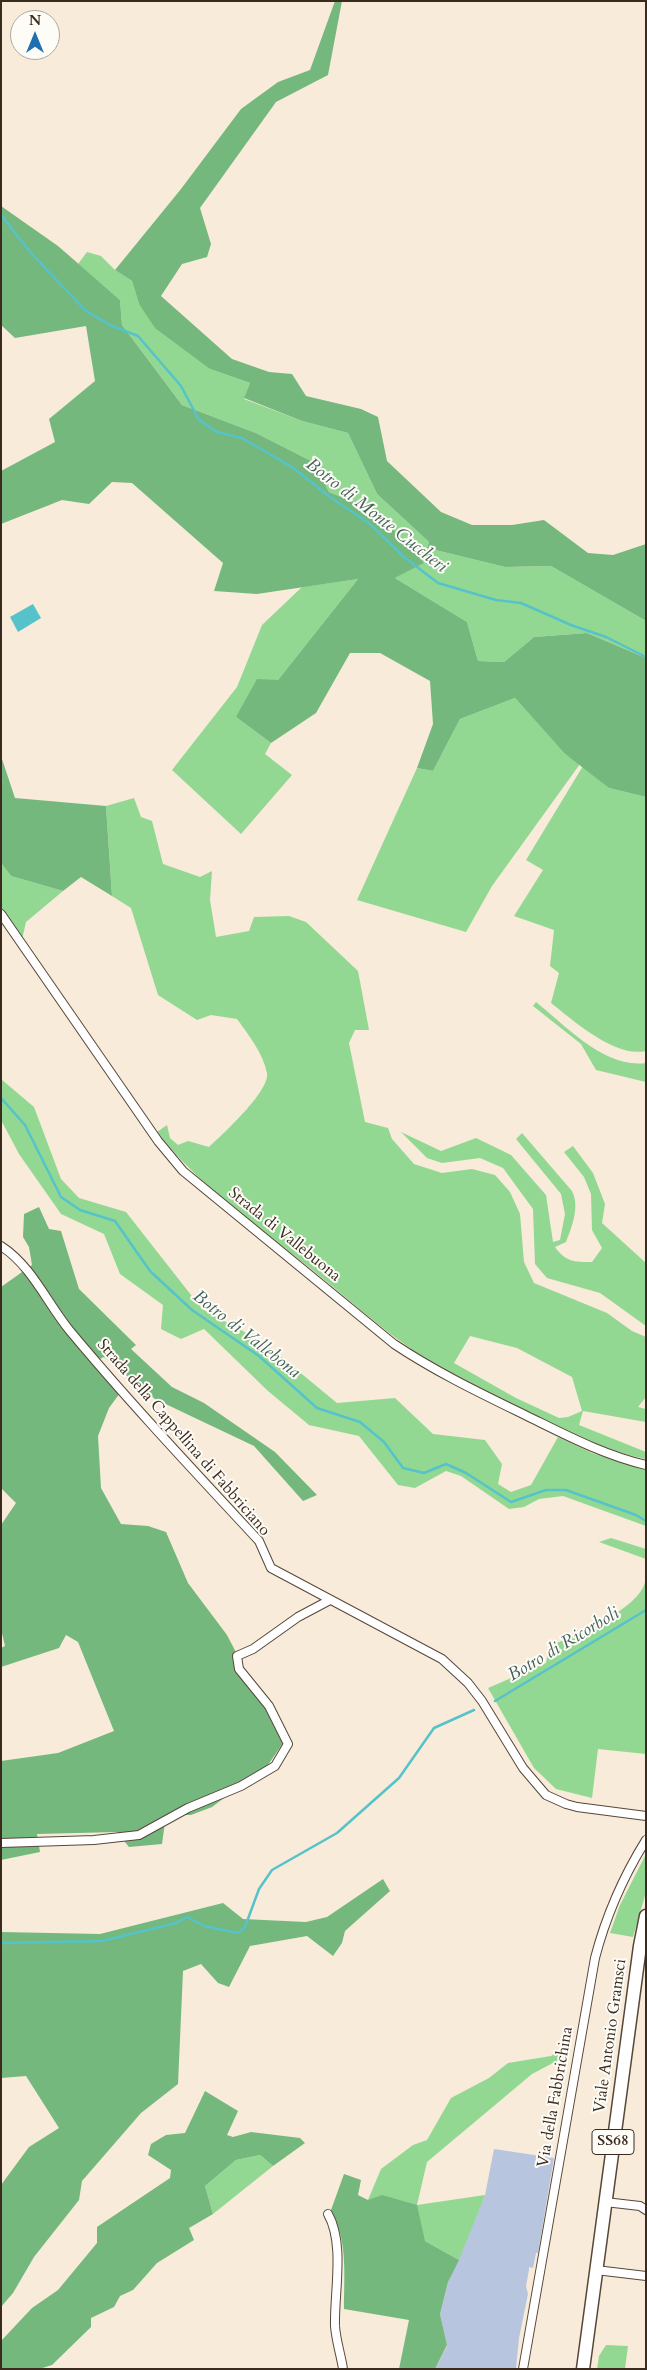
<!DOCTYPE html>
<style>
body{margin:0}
#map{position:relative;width:647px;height:2370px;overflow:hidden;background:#f8ebd9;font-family:Cardo,serif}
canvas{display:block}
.frame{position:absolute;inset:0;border:2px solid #3b2a1e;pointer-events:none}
.north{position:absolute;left:10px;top:10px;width:50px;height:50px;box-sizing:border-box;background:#fdfcf7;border:1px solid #afa8a0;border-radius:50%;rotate:0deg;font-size:14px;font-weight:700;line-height:20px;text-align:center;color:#3b2a1e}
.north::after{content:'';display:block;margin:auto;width:18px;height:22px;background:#1f6fb2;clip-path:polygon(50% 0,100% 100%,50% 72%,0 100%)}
</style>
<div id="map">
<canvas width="647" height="2370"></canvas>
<div class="frame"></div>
<div class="north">N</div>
</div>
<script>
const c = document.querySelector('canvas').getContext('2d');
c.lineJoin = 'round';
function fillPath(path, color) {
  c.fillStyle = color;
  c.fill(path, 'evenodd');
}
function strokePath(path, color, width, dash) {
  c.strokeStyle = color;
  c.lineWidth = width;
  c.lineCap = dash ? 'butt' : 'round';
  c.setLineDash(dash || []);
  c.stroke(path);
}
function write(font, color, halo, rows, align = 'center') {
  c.font = font + ' Cardo,serif';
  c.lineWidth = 4;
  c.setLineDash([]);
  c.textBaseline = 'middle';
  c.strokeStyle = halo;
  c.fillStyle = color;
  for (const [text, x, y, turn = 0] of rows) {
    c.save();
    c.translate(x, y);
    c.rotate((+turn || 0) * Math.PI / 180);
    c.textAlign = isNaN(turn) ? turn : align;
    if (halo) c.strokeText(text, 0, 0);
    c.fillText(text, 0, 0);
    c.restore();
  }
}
fillPath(new Path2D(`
 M 494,2149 L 554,2158 L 538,2253 L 536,2253 L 533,2268 L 529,2267 L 529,2270 L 526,2286 L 528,2294 L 519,2338 L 516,2369 L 435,2369 L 447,2346 L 440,2314 L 448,2282 L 485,2195 Z`), '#b8c5de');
fillPath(new Path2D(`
 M 87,252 L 101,256 L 115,270 L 132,281 L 139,304 L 210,369 L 250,383 L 244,399 L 302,421 L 348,433 L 377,494 L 429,542 L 427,548 L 505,567 L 551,566 L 646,621 L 646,658 L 587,633 L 534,637 L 504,662 L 478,661 L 467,622 L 395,578 L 423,563 L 377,513 L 329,492 L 315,463 L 256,433 L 182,405 L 122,325 L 120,300 L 78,264 Z
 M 358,579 L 278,680 L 236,717 L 271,743 L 265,754 L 292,775 L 241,834 L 172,770 L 237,687 L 262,625 L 302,587 Z
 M 515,698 L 564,753 L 580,764 L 492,886 L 466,932 L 357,900 L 417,768 L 433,771 L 460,719 Z
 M 583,766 L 609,788 L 646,797 L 646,1051 C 615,1058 574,1021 551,1003 L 559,973 L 550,966 L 554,930 L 514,916 L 543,870 L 526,860 Z
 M 134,798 L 141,817 L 152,821 L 163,864 L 200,877 L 212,871 L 210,900 L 216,937 L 249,931 L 254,917 L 289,916 L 306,922 L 358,971 L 369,1030 L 355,1030 L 349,1043 L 365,1122 L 388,1128 L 392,1139 L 414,1164 L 442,1173 L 472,1169 L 495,1175 L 510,1192 L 520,1214 L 524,1262 L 534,1283 L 607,1313 L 632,1331 L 646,1337 L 646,1397 L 638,1407 L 646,1409 L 646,1422 L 583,1411 L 579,1425 L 646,1452 L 646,1459 C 613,1453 584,1438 554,1425 C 516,1407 477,1390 442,1369 C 391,1339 347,1297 301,1261 C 250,1221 197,1183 157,1132 L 167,1125 L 170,1138 L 178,1145 L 188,1141 L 209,1147 C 223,1134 270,1091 267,1073 C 263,1053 248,1034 237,1019 L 211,1015 L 197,1020 L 158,995 L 131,908 L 112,896 L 106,806 ZM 470,1336 L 517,1348 L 572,1377 L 582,1411 L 568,1417 L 559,1418 L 516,1398 L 454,1363 Z
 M 1,863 L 11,876 L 63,891 L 26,922 L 21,944 L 1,914 Z
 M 536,1002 C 566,1026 605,1069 646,1063 L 646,1082 L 596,1070 L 581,1044 L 533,1006 Z
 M 1,1079 L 34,1107 L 61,1179 L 79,1198 L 126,1212 L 202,1309 L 263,1342 L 337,1403 L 395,1398 L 433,1434 L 485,1440 L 502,1464 L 498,1484 L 511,1492 L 531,1485 L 558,1437 L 592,1453 L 646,1468 L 646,1526 L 563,1496 L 539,1499 L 524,1507 L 509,1509 L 461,1476 L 446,1471 L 415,1488 L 398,1485 L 359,1436 L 309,1425 L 268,1391 L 204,1329 L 181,1339 L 161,1329 L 163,1305 L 120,1274 L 104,1234 L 61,1214 L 19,1154 L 1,1120 Z
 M 401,1132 L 441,1151 L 476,1138 L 511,1155 L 546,1195 L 553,1242 L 560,1240 L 565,1214 L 561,1194 L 516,1139 L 522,1133 L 572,1191 C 580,1206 572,1227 566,1242 L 555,1247 C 566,1262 574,1262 592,1262 L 602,1248 L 592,1230 L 591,1194 L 584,1177 L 564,1152 L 573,1146 L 593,1173 L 605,1204 L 602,1223 L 646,1263 L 646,1326 L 600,1293 L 547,1278 L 535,1264 L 533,1209 L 503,1168 L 480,1158 L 442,1163 L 427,1158 Z
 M 611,1538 L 646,1549 L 646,1559 L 599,1542 Z
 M 646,1577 L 646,1754 L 598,1749 L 592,1798 L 556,1789 L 534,1768 L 488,1688 L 546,1663 L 549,1647 C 575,1634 644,1609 646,1577 Z
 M 646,1854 L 646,1892 L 633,1937 L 610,1933 L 620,1905 Z
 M 567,2047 L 568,2055 L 532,2074 L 427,2162 L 417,2205 L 485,2195 L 459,2260 L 425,2241 L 368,2200 L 381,2169 L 413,2145 L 427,2140 L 451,2098 L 489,2078 L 508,2063 L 551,2056 Z
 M 260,2155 L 273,2166 L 213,2214 L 205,2186 L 236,2160 Z
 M 606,2345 L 628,2346 L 625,2369 L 597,2369 L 599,2356 Z`), '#92d893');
fillPath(new Path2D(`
 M 335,1 L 342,1 L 328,75 L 276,102 L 200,208 L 211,244 L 207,257 L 182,264 L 161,296 L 232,359 L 269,372 L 292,374 L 306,396 L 361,409 L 378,417 L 387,461 L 441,512 L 472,525 L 512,525 L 544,520 L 588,553 L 613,555 L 646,544 L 646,621 L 551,566 L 505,567 L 427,548 L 429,542 L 377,494 L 348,433 L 302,421 L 244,398 L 250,383 L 210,369 L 155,328 L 139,304 L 132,281 L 115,270 L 181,189 L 241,109 L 278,82 L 310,70 Z
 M 1,206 L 58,246 L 120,300 L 122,325 L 182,405 L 256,433 L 315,463 L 329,492 L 377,512 L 424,563 L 395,578 L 467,622 L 478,661 L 504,662 L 534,637 L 587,633 L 646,658 L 646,797 L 609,788 L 564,753 L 515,698 L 460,719 L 433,771 L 417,768 L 433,724 L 430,681 L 380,653 L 350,653 L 316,713 L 271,743 L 236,717 L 257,679 L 278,680 L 358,579 L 257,594 L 214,591 L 223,563 L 132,483 L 112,482 L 89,504 L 62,500 L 1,524 L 1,471 L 55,442 L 49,419 L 95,381 L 86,326 L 15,338 L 1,325 Z
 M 1,756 L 15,798 L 106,806 L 112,896 L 81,877 L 63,891 L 11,876 L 1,863 Z
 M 39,1207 L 49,1229 L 61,1231 L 79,1289 L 136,1345 L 131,1349 L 172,1387 L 204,1403 L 275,1452 L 317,1495 L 303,1501 L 254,1446 L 155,1399 L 104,1357 L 91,1363 L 120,1393 L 109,1408 L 98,1436 L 101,1488 L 121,1524 L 148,1526 L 166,1532 L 188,1583 L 227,1635 L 283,1743 L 268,1765 L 212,1807 L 191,1815 L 166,1815 L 162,1844 L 129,1847 L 117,1832 L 37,1834 L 40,1852 L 1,1860 L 1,1761 L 58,1753 L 114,1731 L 78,1642 L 66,1635 L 59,1648 L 1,1667 L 1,1648 L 5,1646 L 1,1629 L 1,1525 L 16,1503 L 1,1488 L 1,1287 L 32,1265 L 29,1247 L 23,1237 L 24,1214 Z
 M 383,1879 L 390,1891 L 345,1931 L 342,1943 L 333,1956 L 307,1936 L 250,1946 L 229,1987 L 218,1983 L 201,1964 L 183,1971 L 178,2084 L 141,2113 L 82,2181 L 79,2200 L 34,2257 L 13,2293 L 1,2307 L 1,2185 L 29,2147 L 59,2128 L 26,2076 L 1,2078 L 1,1932 L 100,1934 L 223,1903 L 243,1919 L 306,1922 L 327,1917 Z
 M 205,2091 L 238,2111 L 227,2135 L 233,2137 L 251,2132 L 300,2138 L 305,2143 L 273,2166 L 260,2155 L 236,2160 L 205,2186 L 213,2214 L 189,2228 L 194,2240 L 157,2263 L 133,2290 L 120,2296 L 114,2307 L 91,2318 L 91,2327 L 52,2365 L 39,2369 L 1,2369 L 1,2341 L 32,2308 L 58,2290 L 97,2243 L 97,2227 L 170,2178 L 171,2170 L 148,2155 L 151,2144 L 166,2135 L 185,2133 Z
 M 344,2174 L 361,2180 L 358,2195 L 368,2200 L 382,2195 L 417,2205 L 425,2241 L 459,2260 L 448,2282 L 440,2314 L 447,2345 L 435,2369 L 399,2369 L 409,2320 L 344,2309 C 344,2276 348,2240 331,2210 Z`), '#75b87d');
fillPath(new Path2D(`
 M 33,604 L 41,618 L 18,632 L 10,617 Z`), '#55c3c9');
strokePath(new Path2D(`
 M 1,215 L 31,253 L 86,311 L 110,325 L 138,336 L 181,386 L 199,420 L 217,432 L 242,438 L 292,467 L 330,497 L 370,524 L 404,557 L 438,583 L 496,600 L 521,603 L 571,625 L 606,637 L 646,657
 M 1,1098 L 25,1125 L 61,1197 L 80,1210 L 115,1221 L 150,1271 L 192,1310 L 259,1356 L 317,1408 L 360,1422 L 384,1442 L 403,1468 L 424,1473 L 446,1464 L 466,1473 L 511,1502 L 546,1490 L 566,1490 L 636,1515 L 646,1521
 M 495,1701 L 646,1610
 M 1,1943 L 102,1941 L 176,1923 L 187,1917 L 204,1926 L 238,1933 L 245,1927 L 259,1889 L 272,1870 L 337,1833 L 399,1778 L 434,1728 L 474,1710`), '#55c3c9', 2.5);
const street = new Path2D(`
 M 1,914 L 158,1141 L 183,1171 L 394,1344 C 436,1372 480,1393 525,1415 C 564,1434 603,1455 646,1465
 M 1,1246 C 32,1266 47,1303 70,1331 C 130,1403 195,1472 259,1541 L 271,1568 L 442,1659 L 468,1683 L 482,1701 L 523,1768 L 546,1795 L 566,1804 L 577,1807 L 646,1816
 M 1,1843 L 94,1840 L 139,1835 L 188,1808 L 241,1786 L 275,1766 L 288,1744 L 269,1706 L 239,1669 L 237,1656 L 253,1649 L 298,1617 L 330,1600
 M 605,2202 L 640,2206 L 646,2210
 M 328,2214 C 345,2244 334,2293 335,2326 C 336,2341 341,2355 343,2369
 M 596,2270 L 646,2276
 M 523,2369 L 595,1958 C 606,1916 623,1877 646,1840`);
const primary = new Path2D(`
 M 583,2369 L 640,1946 L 646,1916`);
strokePath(street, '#57473a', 10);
strokePath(primary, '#57473a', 15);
strokePath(street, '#fff', 8);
strokePath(primary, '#fff', 12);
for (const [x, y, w] of [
 [613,2142,42]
]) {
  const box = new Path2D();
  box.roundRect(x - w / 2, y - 12.5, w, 25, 4);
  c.fillStyle = '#fdfcf7';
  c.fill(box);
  strokePath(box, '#3b2a1e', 1);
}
write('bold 15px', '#3b2a1e', null, [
 ["SS68",613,2142]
]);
write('16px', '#3b2a1e', '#fdfcf7', [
 ["Strada di Vallebuona",284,1235,39],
 ["Strada della Cappellina di Fabbriciano",183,1438,49],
 ["Viale Antonio Gramsci",611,2036,-82],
 ["Via della Fabbrichina",556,2097,-80]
]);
write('italic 18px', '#44605a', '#fdfcf7', [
 ["Botro di Monte Cuccheri",376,516,38],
 ["Botro di Vallebona",246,1335,38],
 ["Botro di Ricorboli",564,1645,-31]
]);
</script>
